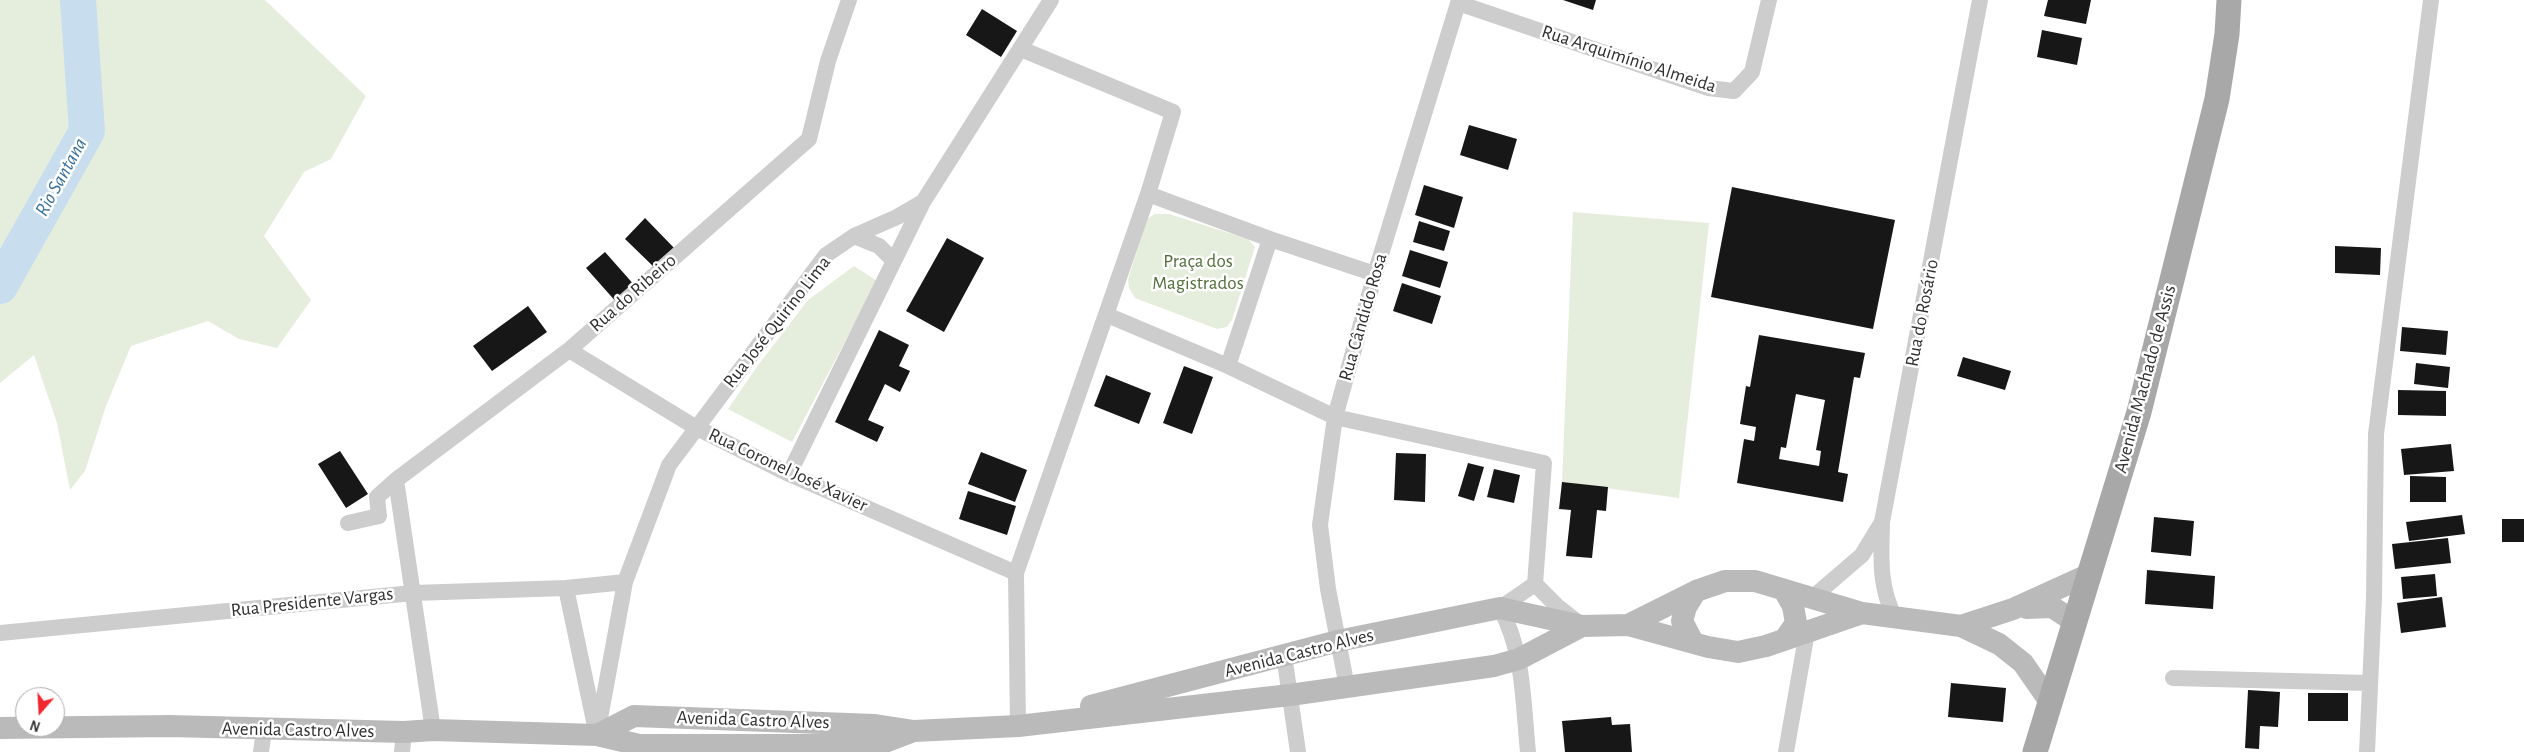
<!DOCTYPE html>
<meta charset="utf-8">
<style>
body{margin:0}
#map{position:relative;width:2524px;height:752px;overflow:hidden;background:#fff;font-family:"Alegreya Sans",sans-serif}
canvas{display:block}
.north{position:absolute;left:15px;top:687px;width:50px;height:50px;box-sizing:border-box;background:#fff;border:1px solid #acacac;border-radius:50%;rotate:199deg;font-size:14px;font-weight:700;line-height:20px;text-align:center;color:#303030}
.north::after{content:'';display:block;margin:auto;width:18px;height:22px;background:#f2262e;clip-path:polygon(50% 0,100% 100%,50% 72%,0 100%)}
</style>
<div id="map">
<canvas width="2524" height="752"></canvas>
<div class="north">N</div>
</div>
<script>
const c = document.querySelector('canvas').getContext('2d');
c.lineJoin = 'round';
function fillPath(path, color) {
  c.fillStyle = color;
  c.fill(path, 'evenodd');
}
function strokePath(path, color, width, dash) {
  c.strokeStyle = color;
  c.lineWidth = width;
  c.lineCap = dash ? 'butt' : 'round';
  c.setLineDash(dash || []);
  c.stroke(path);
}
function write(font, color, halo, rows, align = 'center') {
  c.font = font + ' "Alegreya Sans",sans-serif';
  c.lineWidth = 5;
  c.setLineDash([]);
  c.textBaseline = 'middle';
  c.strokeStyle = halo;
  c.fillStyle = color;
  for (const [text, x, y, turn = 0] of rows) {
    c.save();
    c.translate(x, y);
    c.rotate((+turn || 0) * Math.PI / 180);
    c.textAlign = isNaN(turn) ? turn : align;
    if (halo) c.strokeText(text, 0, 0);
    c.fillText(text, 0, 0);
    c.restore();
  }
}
fillPath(new Path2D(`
 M 0,0 L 265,0 L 366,96 L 331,159 L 304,172 L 264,236 L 311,300 L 277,348 L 239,339 L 208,321 L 131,346 L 106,406 L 85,471 L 70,490 L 57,423 L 34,355 L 0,383 Z
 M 1573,212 L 1709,223 L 1679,498 L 1562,482 Z
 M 1155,214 L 1169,214 L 1248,239 L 1255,247 L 1232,320 L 1227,327 L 1217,329 L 1135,298 L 1129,288 L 1128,279 L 1147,219 Z
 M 854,266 L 877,281 L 792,442 L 728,409 L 758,365 L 808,300 Z`), '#e5eedd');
strokePath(new Path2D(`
 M 0,286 L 87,131 L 78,0`), '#c8deef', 36);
fillPath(new Path2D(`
 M 1563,0 L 1596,0 L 1593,10 Z
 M 2048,0 L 2091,0 L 2086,24 L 2044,16 Z
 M 982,9 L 1017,31 L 1001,57 L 966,35 Z
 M 2042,30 L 2082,38 L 2077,65 L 2037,57 Z
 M 1469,125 L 1517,139 L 1508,170 L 1460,155 Z
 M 1424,185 L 1463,197 L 1454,228 L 1415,215 Z
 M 1732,187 L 1895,220 L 1873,329 L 1711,297 Z
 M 645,218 L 677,251 L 657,270 L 625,239 Z
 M 1419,221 L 1450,231 L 1444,251 L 1413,242 Z
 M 947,238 L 984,258 L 944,332 L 906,311 Z
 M 2335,246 L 2381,248 L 2380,275 L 2335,273 Z
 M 1410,250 L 1448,262 L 1440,288 L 1402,276 Z
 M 605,252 L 636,287 L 618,304 L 586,268 Z
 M 1402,283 L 1441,296 L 1432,324 L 1393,311 Z
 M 528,306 L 547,332 L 492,371 L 473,346 Z
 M 2402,327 L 2448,331 L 2446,355 L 2400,351 Z
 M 879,330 L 909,345 L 899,366 L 910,371 L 900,392 L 885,384 L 868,420 L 884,427 L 877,442 L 835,422 Z
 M 1759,335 L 1865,353 L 1860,378 L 1854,377 L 1838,472 L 1848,474 L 1843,502 L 1737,483 L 1744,439 L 1754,441 L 1756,427 L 1740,424 L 1746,386 L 1750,387 ZM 1796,394 L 1825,400 L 1816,450 L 1821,451 L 1819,466 L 1779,459 L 1781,447 L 1786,448 Z
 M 1963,357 L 2011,371 L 2005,390 L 1957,376 Z
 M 2416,363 L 2450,367 L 2448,388 L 2414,384 Z
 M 1184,366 L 1213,377 L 1192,434 L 1163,423 Z
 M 1106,375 L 1151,393 L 1139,424 L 1094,406 Z
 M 2398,390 L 2446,391 L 2446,416 L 2398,415 Z
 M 2451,444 L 2454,471 L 2404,475 L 2401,449 Z
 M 340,451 L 368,494 L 346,508 L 318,464 Z
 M 981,452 L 1027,470 L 1015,502 L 968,484 Z
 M 1396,453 L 1426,454 L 1425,502 L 1394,500 Z
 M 1468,463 L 1484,467 L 1474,501 L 1458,496 Z
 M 1494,469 L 1520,475 L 1514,503 L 1487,497 Z
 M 2410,476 L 2446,477 L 2446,502 L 2410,502 Z
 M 1562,482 L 1608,487 L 1606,511 L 1597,510 L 1592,558 L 1566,556 L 1571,510 L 1559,509 Z
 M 968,491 L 1016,506 L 1007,535 L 959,519 Z
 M 2462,515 L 2465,534 L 2409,541 L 2406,522 Z
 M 2154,517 L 2194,521 L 2191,556 L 2151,552 Z
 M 2502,519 L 2524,519 L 2524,542 L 2502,542 Z
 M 2448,538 L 2451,563 L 2395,569 L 2392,544 Z
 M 2147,570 L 2215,576 L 2213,609 L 2145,604 Z
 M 2435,574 L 2437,596 L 2403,599 L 2401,577 Z
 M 2442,597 L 2446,627 L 2401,633 L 2397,603 Z
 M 1951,683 L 2006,688 L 2003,722 L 1948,717 Z
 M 2248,690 L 2280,692 L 2278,727 L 2260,726 L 2259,749 L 2245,748 Z
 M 2308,693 L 2348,693 L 2348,721 L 2308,721 Z
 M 1611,717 L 1612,725 L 1630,724 L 1632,752 L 1565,752 L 1562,721 Z`), '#171717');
strokePath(new Path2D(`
 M 1458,3 L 1708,88 L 1734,91 L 1752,72 L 1769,0
 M 1148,194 L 1270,239 L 1375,274
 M 854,236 L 879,246 L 893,260
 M 1107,315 L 1228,366 L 1335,417 L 1544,463 L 1535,584 L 1500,608 C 1524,651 1523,704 1528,752
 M 569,350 L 695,427 L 789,474 L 1016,573
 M 1228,366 L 1270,239
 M 789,474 L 923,202 L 1051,0
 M 396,480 L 433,730
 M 348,523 L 379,516 L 377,497 L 396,480 L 569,350 L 809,139 L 828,61 L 849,0
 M 1882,524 C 1881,558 1879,587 1895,618
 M 1535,584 L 1557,606 L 1580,624
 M 566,588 L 595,726
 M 1812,598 L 1862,555 L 1882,522 L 1980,0
 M 0,633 L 413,593 L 566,588 L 625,582
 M 1284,655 L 1298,752
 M 2173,678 L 2369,683
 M 1347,687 L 1328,589 L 1320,525 L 1335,417 L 1375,274 L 1459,0
 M 1018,726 L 1016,573 L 1148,194 L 1173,112 L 1021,49
 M 597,735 L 625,582 L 669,465 L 826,255 L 854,236 L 897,217 L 923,202
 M 261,752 L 264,730
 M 402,752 L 404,732
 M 1786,752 L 1807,632
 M 2367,752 L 2374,598 L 2376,434 L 2431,0`), '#cdcdcd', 16);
strokePath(new Path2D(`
 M 1784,590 L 1793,606 L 1796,623 L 1785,639
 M 2026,608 L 2052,607 L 2075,622
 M 1628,625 L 1696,591 L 1725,581 L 1755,581 L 1862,613 L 1961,626 L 1999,644 L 2023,663 L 2050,702
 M 1961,626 L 2013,609 L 2090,574
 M 1693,642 L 1682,621 L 1686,607 L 1696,591
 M 1091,706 L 1338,641 L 1500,608 L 1582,626 L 1628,625 L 1708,647 L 1738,652 L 1766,646 L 1862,613
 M 0,728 L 170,726 L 404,732 L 433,730 L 597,735 L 639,745 L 877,745 L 911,732
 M 597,735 L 634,716 L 875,725 L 914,731 L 1018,726 L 1290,695 L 1494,666 L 1519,659 L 1582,626`), '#bababa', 22);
strokePath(new Path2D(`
 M 2035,752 L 2139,412 L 2217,99 L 2227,34 L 2229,0`), '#a8a8a8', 25);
write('19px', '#303030', '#fff', [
 ["Rua Arquimínio Almeida",1629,59,18],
 ["Rua do Ribeiro",633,293,-41],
 ["Rua do Rosário",1922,313,-79],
 ["Rua Cândido Rosa",1363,317,-74],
 ["Rua José Quirino Lima",777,322,-52],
 ["Avenida Machado de Assis",2145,379,-75],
 ["Rua Coronel José Xavier",788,470,25],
 ["Rua Presidente Vargas",312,602,-6],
 ["Avenida Castro Alves",1299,653,-14],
 ["Avenida Castro Alves",753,720,2],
 ["Avenida Castro Alves",298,730,1]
]);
write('19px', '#516f39', '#fff', [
 ["Praça dos",1198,261],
 ["Magistrados",1198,283]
]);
write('italic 20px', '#376f99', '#fff', [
 ["Rio Santana",61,177,-61]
]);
</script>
